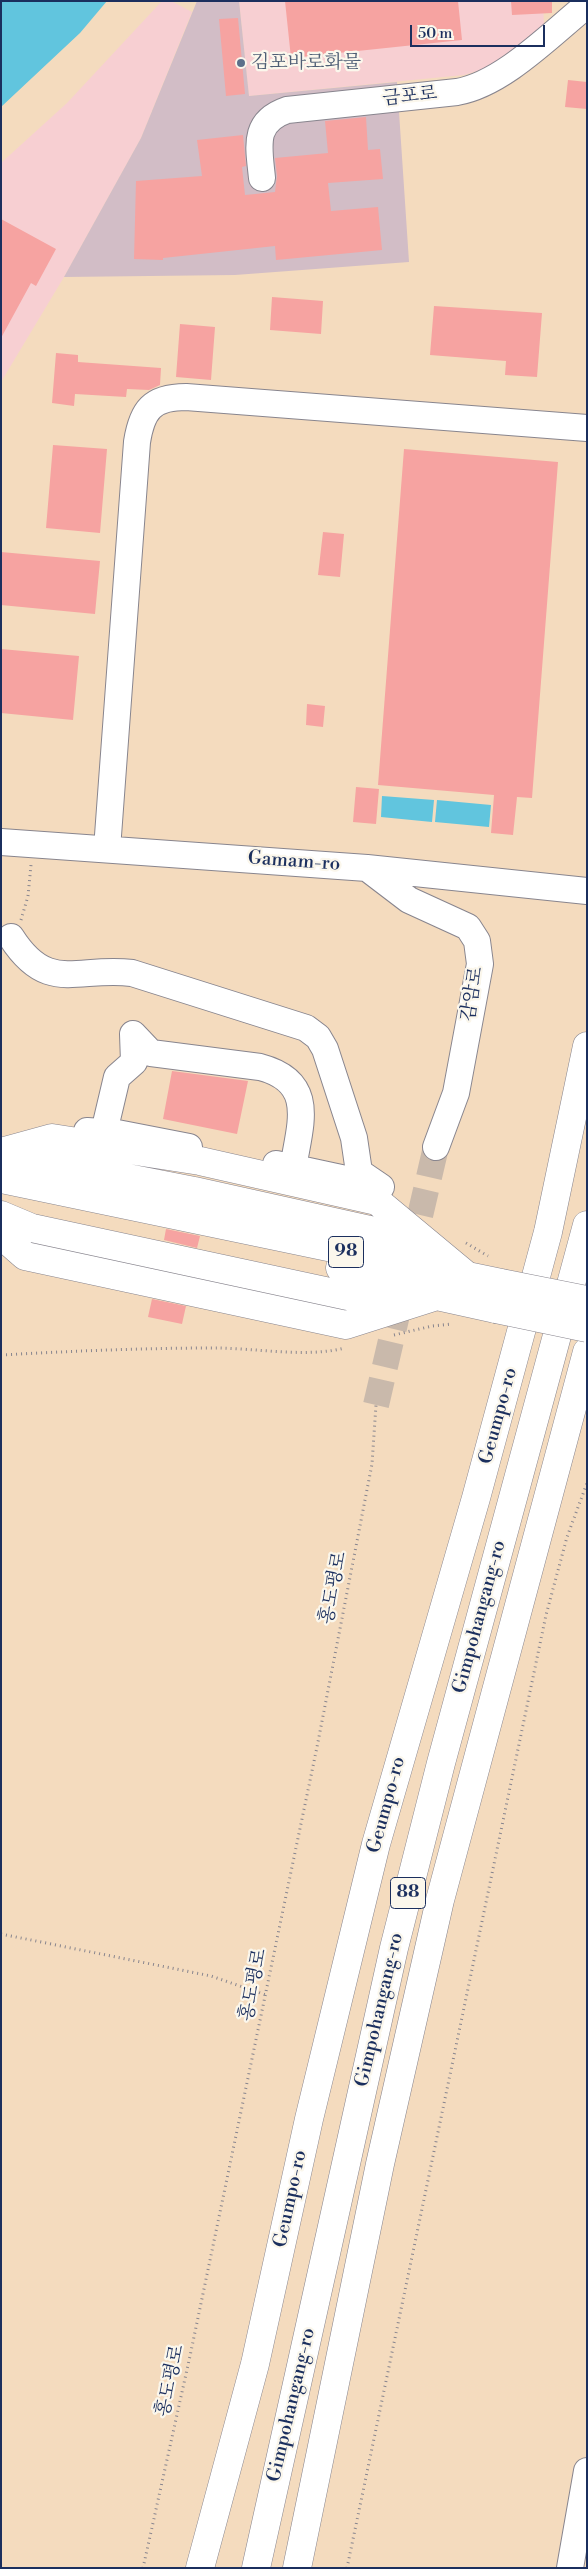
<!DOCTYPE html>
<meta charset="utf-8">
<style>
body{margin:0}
#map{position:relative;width:588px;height:2569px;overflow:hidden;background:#f4dbbe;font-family:"Libre Bodoni",serif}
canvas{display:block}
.frame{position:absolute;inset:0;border:2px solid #1b2f5e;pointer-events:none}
.scale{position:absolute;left:410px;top:25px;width:135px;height:22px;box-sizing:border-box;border:2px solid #1b2f5e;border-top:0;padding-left:6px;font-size:15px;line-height:18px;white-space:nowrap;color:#1b2f5e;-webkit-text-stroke:4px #fbf7ec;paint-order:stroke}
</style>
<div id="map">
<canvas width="588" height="2569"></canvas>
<div class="frame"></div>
<div class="scale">50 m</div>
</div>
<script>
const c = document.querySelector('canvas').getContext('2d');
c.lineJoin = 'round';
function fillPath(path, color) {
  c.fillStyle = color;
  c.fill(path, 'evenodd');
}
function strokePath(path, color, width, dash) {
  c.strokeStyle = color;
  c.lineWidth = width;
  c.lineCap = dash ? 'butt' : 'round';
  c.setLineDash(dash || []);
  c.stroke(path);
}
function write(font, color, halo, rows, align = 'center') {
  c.font = font + ' "Libre Bodoni","Noto Serif KR",serif';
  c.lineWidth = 4.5;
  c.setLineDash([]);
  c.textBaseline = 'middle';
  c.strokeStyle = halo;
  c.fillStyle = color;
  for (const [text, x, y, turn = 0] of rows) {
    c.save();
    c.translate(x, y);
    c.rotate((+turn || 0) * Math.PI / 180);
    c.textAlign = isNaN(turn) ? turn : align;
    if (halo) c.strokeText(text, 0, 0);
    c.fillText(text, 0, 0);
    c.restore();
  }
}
fillPath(new Path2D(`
 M 162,1 L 171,1 L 192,12 L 141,138 L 64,277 L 1,382 L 1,163 L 67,103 Z
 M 239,1 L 543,1 L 544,26 L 487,68 L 464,75 L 249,96 Z`), '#f7cfd2');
fillPath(new Path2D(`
 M 197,1 L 239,1 L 249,96 L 397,82 L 409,262 L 235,275 L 64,277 L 141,138 Z`), '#d2bdc6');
fillPath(new Path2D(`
 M 1,1 L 107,1 L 80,33 L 1,107 Z
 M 382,796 L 434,800 L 432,822 L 381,817 Z
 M 437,800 L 491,805 L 489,827 L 435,822 Z`), '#61c5de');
fillPath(new Path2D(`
 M 285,1 L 458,1 L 462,40 L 291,58 Z
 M 511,1 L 552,1 L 552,13 L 512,15 Z
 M 238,18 L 245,94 L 226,96 L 219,19 Z
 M 568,80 L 587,82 L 587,109 L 565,107 Z
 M 366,117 L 368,150 L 380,149 L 383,179 L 328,183 L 331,211 L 378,207 L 382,250 L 276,260 L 275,246 L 163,258 L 163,260 L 134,259 L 136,181 L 202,176 L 197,140 L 243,135 L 246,166 L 242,167 L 245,195 L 275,192 L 277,176 L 275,158 L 328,153 L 325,121 Z
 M 1,219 L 56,249 L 36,286 L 31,283 L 1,338 Z
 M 272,297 L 323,301 L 321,334 L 270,330 Z
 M 434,306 L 542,313 L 537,377 L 505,375 L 506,361 L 430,355 Z
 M 180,324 L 215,327 L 211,380 L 176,377 Z
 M 56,353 L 78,355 L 78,362 L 161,368 L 160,385 L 149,390 L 127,389 L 126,397 L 75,394 L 74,406 L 52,403 Z
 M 53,445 L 107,449 L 100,533 L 46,528 Z
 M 404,449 L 558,462 L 532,798 L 517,797 L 513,835 L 491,833 L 494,795 L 378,785 Z
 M 323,532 L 344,534 L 340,577 L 318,575 Z
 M 1,552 L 100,561 L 95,614 L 1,605 Z
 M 1,649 L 79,656 L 73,720 L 1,713 Z
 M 307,704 L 325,706 L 323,727 L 306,725 Z
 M 356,787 L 379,789 L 376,824 L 353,822 Z
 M 172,1071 L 248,1081 L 237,1134 L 163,1119 Z
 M 166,1229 L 200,1236 L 197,1248 L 164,1240 Z
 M 152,1299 L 186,1306 L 182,1324 L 148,1317 Z`), '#f6a3a1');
strokePath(new Path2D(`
 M 376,1405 L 436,1147`), '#c9b9ab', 26, [26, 13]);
const minor = new Path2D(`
 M 262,178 C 259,147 252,122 287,110 L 457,92 C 503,84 551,34 587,5
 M 1,842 L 367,868 L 587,891
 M 107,849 L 137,442 C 142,410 152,397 186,397 L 587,428
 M 367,868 L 409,900 L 468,927 L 477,941 L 480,964 L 456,1093 L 436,1147
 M 11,937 C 48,995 77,966 132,973 L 306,1028 L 318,1037 L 325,1049 L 354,1138 L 359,1172 L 381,1187
 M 87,1131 L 117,1133 L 189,1147
 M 104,1132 L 117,1077 L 134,1062 L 133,1034 L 151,1053 L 260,1067 C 317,1082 300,1124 293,1168
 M 276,1164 L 378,1186
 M 570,2568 L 587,2471`);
const major = new Path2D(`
 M 200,2568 L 255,2364 L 309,2119 L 376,1844 L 476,1498 L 548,1232 L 587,1046`);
const highway = new Path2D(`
 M 1,1152 L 52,1138 L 200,1161 L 377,1201 L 466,1275
 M 4,1162 L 36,1160 L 194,1191 L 374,1231 L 428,1257
 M 1,1179 L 501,1283
 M 1,1215 L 32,1228 L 348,1296 L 406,1296
 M 1,1235 L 25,1256 L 346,1325 L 437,1296
 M 340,1268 L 437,1296 L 496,1309
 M 256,2568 L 394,1948 L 441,1763 L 587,1225
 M 297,2568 L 380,2164 L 440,1900 L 587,1352`);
strokePath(minor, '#88858e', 28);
strokePath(major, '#88858e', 29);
strokePath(highway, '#88858e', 29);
strokePath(new Path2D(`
 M 21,920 L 28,896 L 31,865
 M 466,1243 L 488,1256
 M 394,1335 L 432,1326 L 452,1324
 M 1,1355 C 73,1351 144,1348 215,1348 C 256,1348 306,1358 345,1348
 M 1,1934 L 211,1976 L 266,1995
 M 143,2568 L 190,2356 L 317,1747 L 372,1464 L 376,1405
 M 347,2568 L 546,1615 L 567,1537 L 587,1483`), '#88858e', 3, [1, 4]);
strokePath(minor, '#fff', 26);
strokePath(major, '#fff', 28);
strokePath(highway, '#fff', 28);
const highwayBridge = new Path2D(`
 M 501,1283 L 587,1300
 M 496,1309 L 587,1328`);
strokePath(highwayBridge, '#88858e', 29, []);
strokePath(highwayBridge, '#fff', 28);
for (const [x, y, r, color] of [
 [241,63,5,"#5c6f8a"]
]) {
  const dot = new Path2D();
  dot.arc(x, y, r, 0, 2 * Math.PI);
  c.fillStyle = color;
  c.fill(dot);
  strokePath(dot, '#fbf7ec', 2);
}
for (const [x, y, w] of [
 [346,1252,35],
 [408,1893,35]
]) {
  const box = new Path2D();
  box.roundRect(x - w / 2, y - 15.5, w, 31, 4);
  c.fillStyle = '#fbf7ec';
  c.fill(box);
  strokePath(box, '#1b2f5e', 1);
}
write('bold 18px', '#1b2f5e', null, [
 ["98",346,1252],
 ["88",408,1893]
]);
write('19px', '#4e5e75', '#fbf7ec', [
 ["김포바로화물",251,63]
], 'left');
write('19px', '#1b2f5e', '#fbf7ec', [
 ["금포로",410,97,-6],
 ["Gamam-ro",294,862,4],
 ["감암로",473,994,-81],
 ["Geumpo-ro",499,1416,-75],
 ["홍도평로",334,1588,-79],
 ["Gimpohangang-ro",480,1617,-75],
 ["Geumpo-ro",387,1805,-75],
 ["홍도평로",254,1985,-79],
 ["Gimpohangang-ro",380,2010,-77],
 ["Geumpo-ro",291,2199,-78],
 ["홍도평로",171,2381,-78],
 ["Gimpohangang-ro",292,2405,-77]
]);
</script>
